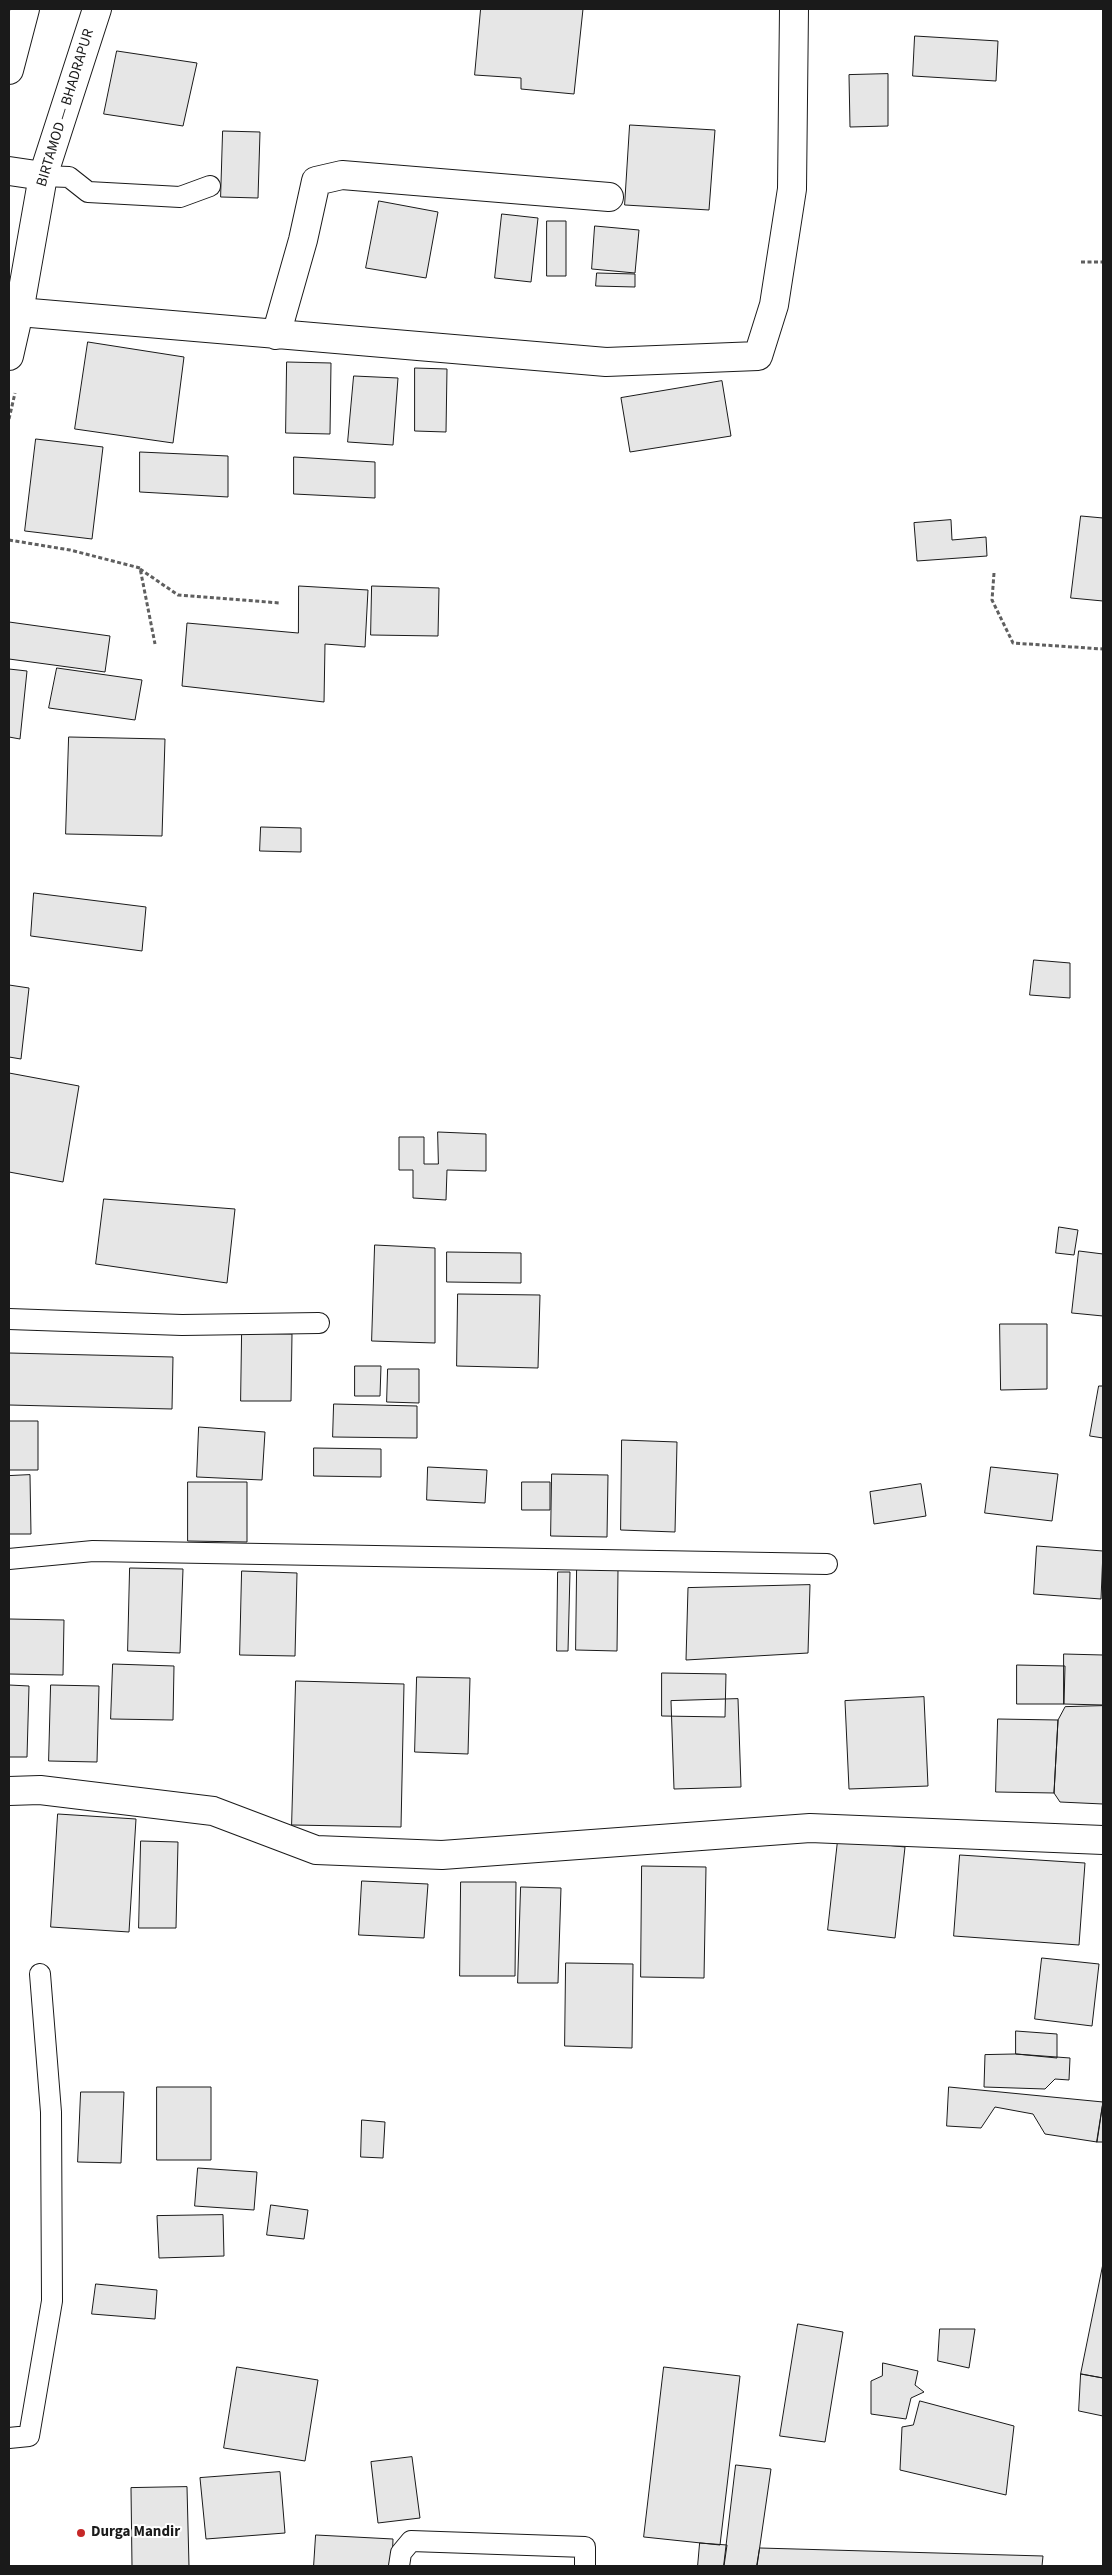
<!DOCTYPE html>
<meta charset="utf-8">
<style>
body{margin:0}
#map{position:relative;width:1112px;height:2575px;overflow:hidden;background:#fff;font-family:"Source Sans 3",sans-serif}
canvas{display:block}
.frame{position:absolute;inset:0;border:10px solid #1a1a1a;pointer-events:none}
</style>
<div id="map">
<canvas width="1112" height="2575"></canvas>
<div class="frame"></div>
</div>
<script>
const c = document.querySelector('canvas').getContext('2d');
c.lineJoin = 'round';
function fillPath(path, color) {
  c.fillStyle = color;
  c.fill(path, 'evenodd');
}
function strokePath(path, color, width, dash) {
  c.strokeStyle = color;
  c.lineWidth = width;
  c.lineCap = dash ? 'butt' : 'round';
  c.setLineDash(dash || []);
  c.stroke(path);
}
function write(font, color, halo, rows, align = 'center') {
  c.font = font + ' "Source Sans 3",sans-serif';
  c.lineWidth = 4;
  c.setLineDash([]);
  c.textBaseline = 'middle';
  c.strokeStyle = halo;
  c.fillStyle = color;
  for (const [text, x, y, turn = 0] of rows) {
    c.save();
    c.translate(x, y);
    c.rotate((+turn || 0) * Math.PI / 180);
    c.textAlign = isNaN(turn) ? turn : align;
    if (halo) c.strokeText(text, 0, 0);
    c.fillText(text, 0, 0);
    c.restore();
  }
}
const building = new Path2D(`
 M 481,9 L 583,9 L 574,94 L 521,89 L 521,78 L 475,75 Z
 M 915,36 L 998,41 L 996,81 L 913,76 Z
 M 117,51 L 197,63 L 183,126 L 104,114 Z
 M 888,74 L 888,126 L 850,127 L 849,75 Z
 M 630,125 L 715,130 L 709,210 L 625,205 Z
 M 223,131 L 260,132 L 258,198 L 221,197 Z
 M 379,201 L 438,212 L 426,278 L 366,268 Z
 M 502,214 L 538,218 L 531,282 L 495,278 Z
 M 547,221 L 566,221 L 566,276 L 547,276 Z
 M 595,226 L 639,230 L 635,273 L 592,269 Z
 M 597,273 L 635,274 L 635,287 L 596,286 Z
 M 88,342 L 184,357 L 173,443 L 75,429 Z
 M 287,362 L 331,363 L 330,434 L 286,433 Z
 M 415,368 L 447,369 L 446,432 L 415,431 Z
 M 354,376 L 398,378 L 393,445 L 348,442 Z
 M 722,381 L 731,436 L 630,452 L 621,398 Z
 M 36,439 L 103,447 L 92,539 L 25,531 Z
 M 140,452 L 228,456 L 228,497 L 140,492 Z
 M 294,457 L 375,462 L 375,498 L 294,494 Z
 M 1081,516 L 1103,518 L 1103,601 L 1071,598 Z
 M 951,520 L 952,540 L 986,537 L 987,556 L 917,561 L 914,523 Z
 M 299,586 L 368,590 L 365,647 L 325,644 L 324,702 L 182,686 L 187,623 L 298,633 Z
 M 372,586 L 439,588 L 438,636 L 371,635 Z
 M 9,622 L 110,636 L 105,672 L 9,659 Z
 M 57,668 L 142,680 L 135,720 L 49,708 Z
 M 9,669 L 27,671 L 20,739 L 9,737 Z
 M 69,737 L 165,739 L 162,836 L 66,834 Z
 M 261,827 L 301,828 L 301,852 L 260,851 Z
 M 34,893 L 146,907 L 142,951 L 31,936 Z
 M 1034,960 L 1070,963 L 1070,998 L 1030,995 Z
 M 9,985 L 29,988 L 21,1059 L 9,1057 Z
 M 9,1073 L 79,1086 L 63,1182 L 9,1172 Z
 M 438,1132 L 486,1134 L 486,1171 L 447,1170 L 446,1200 L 413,1198 L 413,1170 L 399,1170 L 399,1137 L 424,1137 L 424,1164 L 438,1164 Z
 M 104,1199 L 235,1209 L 227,1283 L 96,1264 Z
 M 1059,1227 L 1078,1230 L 1074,1255 L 1056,1253 Z
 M 375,1245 L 435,1248 L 435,1343 L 372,1341 Z
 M 1079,1251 L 1103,1254 L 1103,1316 L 1072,1313 Z
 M 447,1252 L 521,1253 L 521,1283 L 447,1282 Z
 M 458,1294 L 540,1295 L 538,1368 L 457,1366 Z
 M 1000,1324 L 1047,1324 L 1047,1389 L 1001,1390 Z
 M 242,1333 L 292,1334 L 291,1401 L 241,1401 Z
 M 9,1353 L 173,1357 L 172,1409 L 9,1405 Z
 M 355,1366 L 381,1366 L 380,1396 L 355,1396 Z
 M 388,1369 L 419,1369 L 419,1403 L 387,1402 Z
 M 1099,1386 L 1103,1386 L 1103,1438 L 1090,1436 Z
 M 334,1404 L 417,1406 L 417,1438 L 333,1437 Z
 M 9,1421 L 38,1421 L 38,1470 L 9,1470 Z
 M 199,1427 L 265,1432 L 262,1480 L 197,1477 Z
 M 622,1440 L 677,1442 L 675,1532 L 621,1530 Z
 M 314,1448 L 381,1449 L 381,1477 L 314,1476 Z
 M 428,1467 L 487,1470 L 485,1503 L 427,1500 Z
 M 991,1467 L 1058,1474 L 1052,1521 L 985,1513 Z
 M 552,1474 L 608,1475 L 607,1537 L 551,1536 Z
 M 30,1475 L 31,1534 L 9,1534 L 9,1476 Z
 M 188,1482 L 247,1482 L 247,1542 L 188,1541 Z
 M 522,1482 L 550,1482 L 550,1510 L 522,1510 Z
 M 921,1484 L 926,1516 L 874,1524 L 870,1492 Z
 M 1037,1546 L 1103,1551 L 1101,1599 L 1034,1594 Z
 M 130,1568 L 183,1569 L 180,1653 L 128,1651 Z
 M 577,1569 L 618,1570 L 617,1651 L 576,1650 Z
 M 242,1571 L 297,1573 L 295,1656 L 240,1655 Z
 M 558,1572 L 570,1572 L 568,1651 L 557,1651 Z
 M 810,1585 L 808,1653 L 686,1660 L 688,1588 Z
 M 9,1619 L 64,1620 L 63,1675 L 9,1674 Z
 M 1064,1654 L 1103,1655 L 1103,1705 L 1064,1704 Z
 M 113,1664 L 174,1666 L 173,1720 L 111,1719 Z
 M 1017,1665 L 1065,1666 L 1064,1704 L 1017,1704 Z
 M 662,1673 L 726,1674 L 725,1717 L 662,1716 Z
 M 417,1677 L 470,1678 L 468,1754 L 415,1752 Z
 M 296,1681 L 404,1684 L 401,1827 L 292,1825 Z
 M 9,1685 L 29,1686 L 27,1757 L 9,1757 Z
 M 51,1685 L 99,1686 L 97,1762 L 49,1761 Z
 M 924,1697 L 928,1786 L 849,1789 L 845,1701 Z
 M 738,1699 L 741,1787 L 674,1789 L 671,1701 Z
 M 1103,1706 L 1103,1804 L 1060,1802 L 1054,1793 L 1058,1720 L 1065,1707 Z
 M 998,1719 L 1058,1720 L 1054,1793 L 996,1792 Z
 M 58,1814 L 136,1819 L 129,1932 L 51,1927 Z
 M 838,1840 L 905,1847 L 895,1938 L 828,1930 Z
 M 141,1841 L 178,1842 L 176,1928 L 139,1928 Z
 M 960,1855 L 1085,1863 L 1079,1945 L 954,1936 Z
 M 642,1866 L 706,1867 L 704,1978 L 641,1977 Z
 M 362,1881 L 428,1884 L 424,1938 L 359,1935 Z
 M 461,1882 L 516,1882 L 515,1976 L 460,1976 Z
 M 521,1887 L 561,1888 L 558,1983 L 518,1983 Z
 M 1042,1958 L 1099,1964 L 1092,2026 L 1035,2019 Z
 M 566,1963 L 633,1964 L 632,2048 L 565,2046 Z
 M 1016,2031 L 1057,2034 L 1057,2058 L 1016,2054 Z
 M 1016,2054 L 1070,2058 L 1069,2080 L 1055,2079 L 1045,2089 L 984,2087 L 985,2055 Z
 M 157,2087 L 211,2087 L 211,2160 L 157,2160 Z
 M 949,2087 L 1103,2102 L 1097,2142 L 1045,2134 L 1033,2114 L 995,2107 L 981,2128 L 947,2126 Z
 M 81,2092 L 124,2092 L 121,2163 L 78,2162 Z
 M 1103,2102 L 1103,2142 L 1097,2142 Z
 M 362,2120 L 385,2122 L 383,2158 L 361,2157 Z
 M 198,2168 L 257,2172 L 254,2210 L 195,2206 Z
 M 271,2205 L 308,2210 L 304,2239 L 267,2235 Z
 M 223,2215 L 224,2256 L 159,2258 L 157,2216 Z
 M 1103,2264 L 1103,2378 L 1081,2374 Z
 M 96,2284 L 157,2290 L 155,2319 L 92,2314 Z
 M 798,2324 L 843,2332 L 825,2442 L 780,2436 Z
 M 940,2329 L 975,2329 L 969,2368 L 938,2361 Z
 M 883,2363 L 918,2371 L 915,2385 L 924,2392 L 911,2398 L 906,2419 L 871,2414 L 871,2381 L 882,2376 Z
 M 237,2367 L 318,2380 L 305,2461 L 224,2448 Z
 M 664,2367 L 740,2376 L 720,2545 L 644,2537 Z
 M 1081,2374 L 1103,2378 L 1103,2416 L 1079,2411 Z
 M 920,2401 L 1014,2426 L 1006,2495 L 900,2470 L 902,2427 L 913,2425 Z
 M 412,2457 L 420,2518 L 378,2523 L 371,2462 Z
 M 736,2465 L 771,2469 L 757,2566 L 724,2566 Z
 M 280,2472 L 285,2533 L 206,2539 L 200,2478 Z
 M 187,2487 L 189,2566 L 132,2566 L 131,2488 Z
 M 316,2535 L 393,2539 L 392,2566 L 314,2566 Z
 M 700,2543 L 727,2545 L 724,2566 L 698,2566 Z
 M 760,2548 L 1043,2556 L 1042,2566 L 757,2566 Z`);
fillPath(building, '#e6e6e6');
strokePath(building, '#1a1a1a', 1);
const service = new Path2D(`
 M 43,176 L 69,177 L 88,192 L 180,197 L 210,186
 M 9,1319 L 182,1325 L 319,1323
 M 9,1559 L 93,1551 L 827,1564
 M 9,2438 L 29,2436 L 52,2301 L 51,2112 L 40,1974
 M 399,2566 L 401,2553 L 411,2541 L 585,2547 L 585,2566`);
const minor = new Path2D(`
 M 9,171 L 43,176
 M 19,312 L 606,362 L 758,356 L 774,305 L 792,189 L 794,9
 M 276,335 L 303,240 L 316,181 L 342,175 L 609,197
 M 9,1791 L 40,1790 L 213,1811 L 316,1850 L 442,1855 L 810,1828 L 1103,1840`);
const primary = new Path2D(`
 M 9,70 L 25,9
 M 9,356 L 19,312 L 43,176 L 97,9`);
strokePath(service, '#1a1a1a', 22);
strokePath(minor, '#1a1a1a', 30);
strokePath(primary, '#1a1a1a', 30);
strokePath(new Path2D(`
 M 1081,262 L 1103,262
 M 9,419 L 15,393
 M 9,540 L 70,550 L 140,568 L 155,644
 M 140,569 L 178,595 L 280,603
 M 994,573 L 992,600 L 1013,643 L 1103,649`), '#5f5f5f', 3, [4, 2.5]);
strokePath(service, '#fff', 20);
strokePath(minor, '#fff', 28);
strokePath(primary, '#fff', 28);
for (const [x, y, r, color] of [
 [81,2533,5,"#c62828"]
]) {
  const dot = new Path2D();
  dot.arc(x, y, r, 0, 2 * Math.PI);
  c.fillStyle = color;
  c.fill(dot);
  strokePath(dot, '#fff', 2);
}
write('15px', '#1a1a1a', '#fff', [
 ["BIRTAMOD — BHADRAPUR",66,108,-73]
]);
write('bold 15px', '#1a1a1a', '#fff', [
 ["Durga Mandir",91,2533]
], 'left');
</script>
